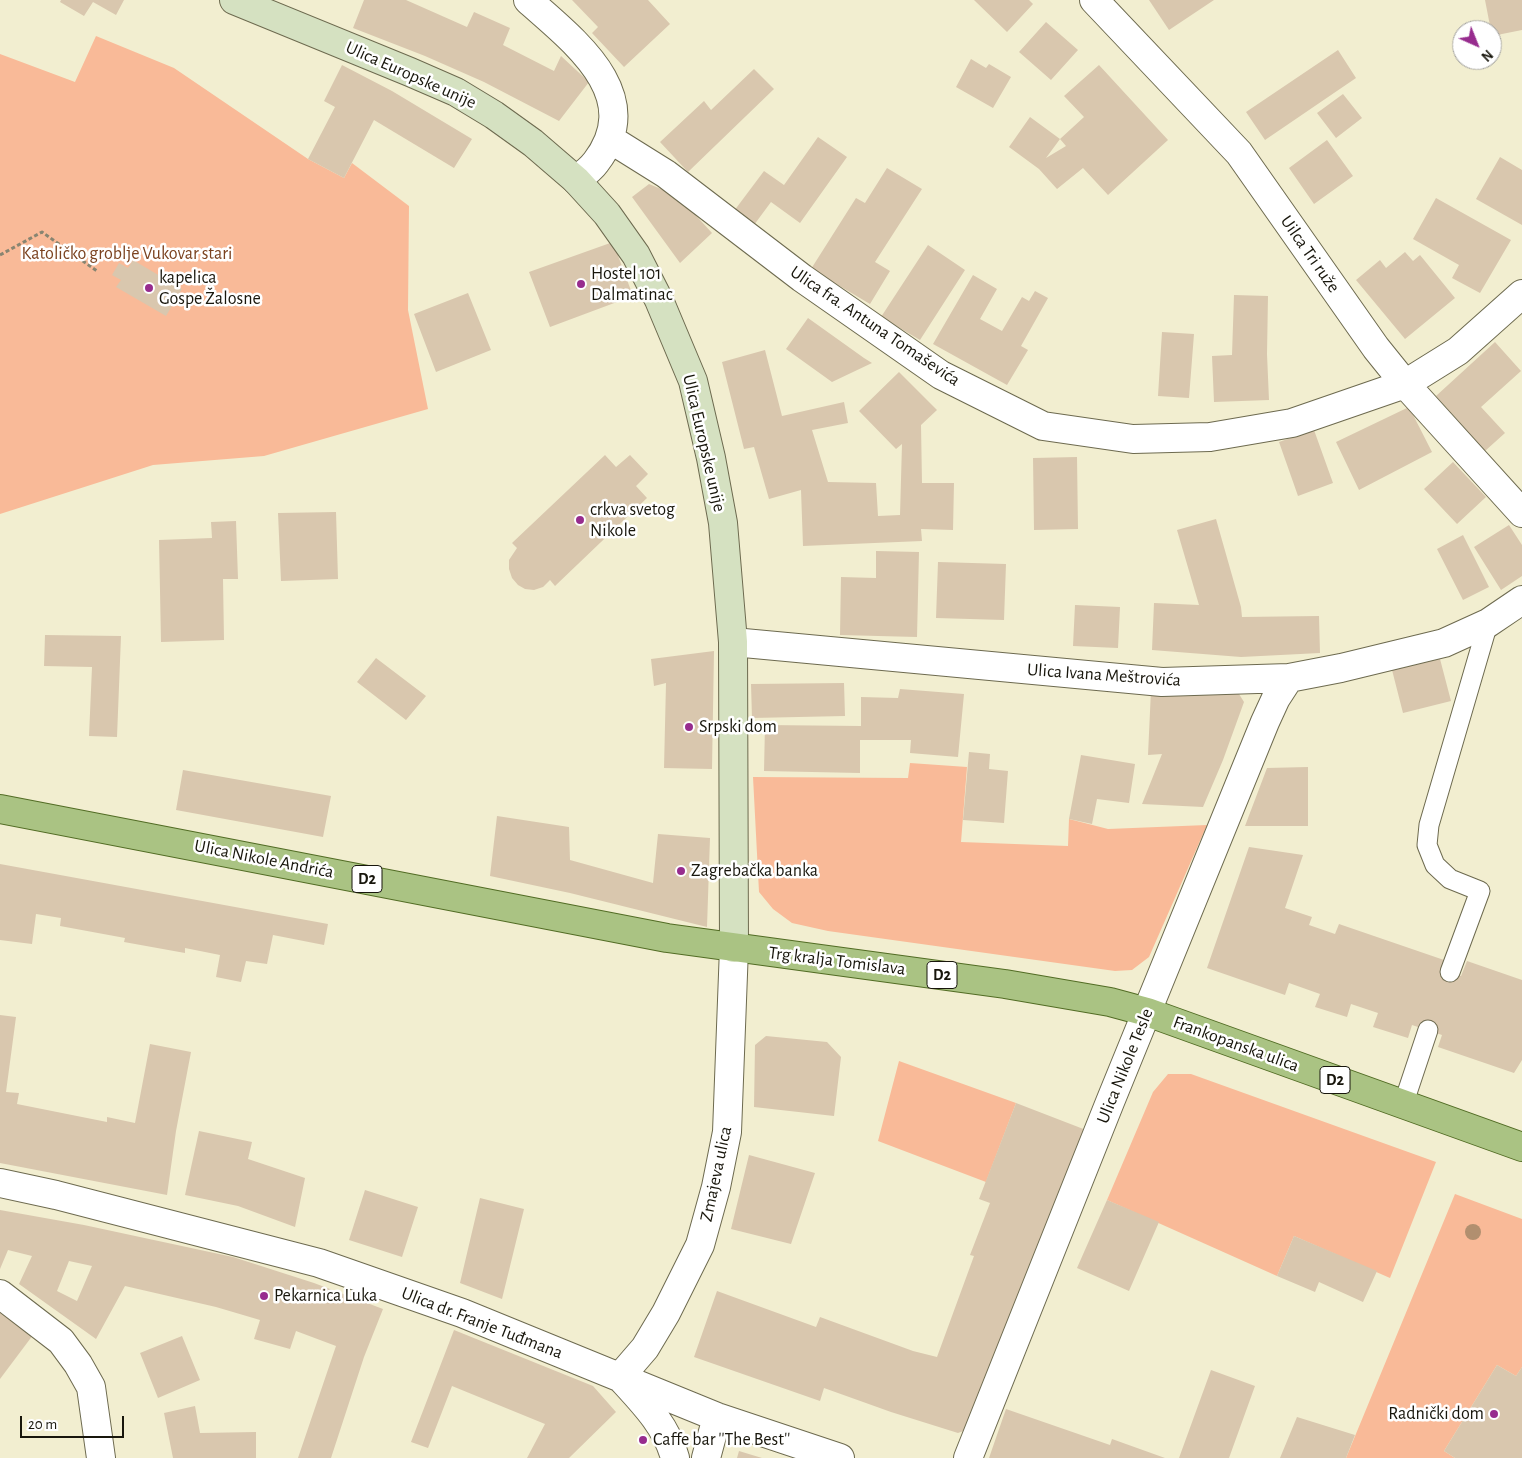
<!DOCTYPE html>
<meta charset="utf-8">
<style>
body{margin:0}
#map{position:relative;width:1522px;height:1458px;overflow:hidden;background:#f2eed0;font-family:"Alegreya Sans",sans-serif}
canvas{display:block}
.north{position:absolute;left:1452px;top:20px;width:50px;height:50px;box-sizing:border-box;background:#fff;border:1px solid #a3a29e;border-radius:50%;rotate:136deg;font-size:14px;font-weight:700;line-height:20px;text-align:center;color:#18160c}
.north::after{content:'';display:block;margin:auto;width:18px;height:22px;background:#972c8e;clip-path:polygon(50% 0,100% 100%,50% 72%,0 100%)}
.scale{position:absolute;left:20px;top:1416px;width:104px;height:22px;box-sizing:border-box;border:2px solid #18160c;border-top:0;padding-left:6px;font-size:15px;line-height:18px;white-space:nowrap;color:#18160c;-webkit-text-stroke:4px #fff;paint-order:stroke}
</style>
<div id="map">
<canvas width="1522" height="1458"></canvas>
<div class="north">N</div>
<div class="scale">20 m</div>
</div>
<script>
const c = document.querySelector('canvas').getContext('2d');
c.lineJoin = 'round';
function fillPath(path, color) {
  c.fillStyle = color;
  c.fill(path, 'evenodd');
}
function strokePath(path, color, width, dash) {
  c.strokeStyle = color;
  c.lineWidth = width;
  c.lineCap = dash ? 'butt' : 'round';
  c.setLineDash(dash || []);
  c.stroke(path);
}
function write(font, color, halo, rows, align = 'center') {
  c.font = font + ' "Alegreya Sans",sans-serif';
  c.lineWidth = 5;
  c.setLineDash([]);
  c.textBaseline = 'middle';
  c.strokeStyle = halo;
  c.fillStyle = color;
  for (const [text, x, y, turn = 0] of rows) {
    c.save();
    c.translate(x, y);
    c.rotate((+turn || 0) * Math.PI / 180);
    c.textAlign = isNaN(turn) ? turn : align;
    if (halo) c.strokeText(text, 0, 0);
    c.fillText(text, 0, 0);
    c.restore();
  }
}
fillPath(new Path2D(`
 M 96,36 L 174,68 L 308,159 L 344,178 L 352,163 L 409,206 L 408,310 L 428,409 L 264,456 L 153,465 L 0,514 L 0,54 L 75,82 Z
 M 910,763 L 967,767 L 961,842 L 1068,846 L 1069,819 L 1108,829 L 1207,825 L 1149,957 L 1132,970 L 1115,971 L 828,931 L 792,923 L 773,909 L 759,892 L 753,777 L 908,778 Z
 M 899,1061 L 1016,1103 L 986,1182 L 878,1141 Z
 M 1168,1074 L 1191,1074 L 1436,1162 L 1390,1278 L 1294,1236 L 1277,1276 L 1107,1200 L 1153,1092 Z
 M 1455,1194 L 1522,1219 L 1522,1367 L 1516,1376 L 1497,1365 L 1444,1451 L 1455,1458 L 1346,1458 Z`), '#f9ba98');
fillPath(new Path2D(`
 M 61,0 L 124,0 L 116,15 L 93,2 L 84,16 L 60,2 Z
 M 364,0 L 406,0 L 467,27 L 474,12 L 510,28 L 503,45 L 554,71 L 561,56 L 589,82 L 559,121 L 484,82 L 425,56 L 353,28 Z
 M 572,0 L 648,0 L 670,24 L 624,67 L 592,33 L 598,27 Z
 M 974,0 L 1029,0 L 1033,4 L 1007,32 Z
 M 1149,0 L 1214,0 L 1169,30 Z
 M 1485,0 L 1522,0 L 1522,30 L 1492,36 Z
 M 1046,22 L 1078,50 L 1051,80 L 1019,52 Z
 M 1338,50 L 1356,78 L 1265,140 L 1246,112 Z
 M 971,59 L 986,68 L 989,64 L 1011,77 L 993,108 L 956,87 Z
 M 342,65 L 392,91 L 472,139 L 454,168 L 374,120 L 344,178 L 308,159 L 335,107 L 324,101 Z
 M 1099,65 L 1168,140 L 1108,195 L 1083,168 L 1057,189 L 1039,169 L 1009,147 L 1030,117 L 1060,139 L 1046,158 L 1066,146 L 1060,139 L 1084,117 L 1064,96 Z
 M 754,69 L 774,89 L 688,172 L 660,142 L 704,101 L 711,110 Z
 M 1343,94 L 1362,118 L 1336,138 L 1317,113 Z
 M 818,137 L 847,157 L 800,223 L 771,202 L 754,225 L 734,211 L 764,171 L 784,185 Z
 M 1327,140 L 1353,176 L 1314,204 L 1289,168 Z
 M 1500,157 L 1522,170 L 1522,225 L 1476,199 Z
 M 887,168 L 922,189 L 875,262 L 890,271 L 870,304 L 811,269 L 856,198 L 865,203 Z
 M 649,184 L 678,196 L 712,233 L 680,263 L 632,197 Z
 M 1436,198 L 1511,240 L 1480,293 L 1452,278 L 1459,265 L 1413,239 Z
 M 613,242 L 633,296 L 550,327 L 529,272 Z
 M 928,245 L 965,270 L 920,340 L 881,317 Z
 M 1405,252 L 1413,261 L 1420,255 L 1455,298 L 1405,339 L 1356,280 L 1380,260 L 1386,268 Z
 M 133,260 L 182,289 L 166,316 L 116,287 L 121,280 L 112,275 L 119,263 L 128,268 Z
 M 973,275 L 997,289 L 980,319 L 1002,331 L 1022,297 L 1029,301 L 1035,291 L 1048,298 L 1021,346 L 1028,350 L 1007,385 L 933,344 Z
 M 468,293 L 491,350 L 436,372 L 414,314 Z
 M 1234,295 L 1268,296 L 1267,354 L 1269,400 L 1214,402 L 1212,356 L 1232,355 Z
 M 808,318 L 864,358 L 872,363 L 832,382 L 786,349 Z
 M 1162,332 L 1194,334 L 1189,398 L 1158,396 Z
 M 1495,342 L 1521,371 L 1481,407 L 1505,433 L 1485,451 L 1436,396 Z
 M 765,350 L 782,416 L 844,402 L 848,423 L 812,430 L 828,482 L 876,483 L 878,516 L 900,515 L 902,444 L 896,449 L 859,411 L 899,372 L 937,410 L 921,425 L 922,483 L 954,483 L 953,530 L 921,529 L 922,541 L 803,546 L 801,490 L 769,499 L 754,447 L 744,449 L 722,362 Z
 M 1409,407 L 1432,452 L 1359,490 L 1336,442 Z
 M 1314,430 L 1333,483 L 1298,496 L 1279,442 Z
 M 605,455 L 616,467 L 630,455 L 648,474 L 636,486 L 647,498 L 555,586 L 550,580 L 543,587 L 534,590 L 525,589 L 518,585 L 512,578 L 509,569 L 509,560 L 517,548 L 512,543 Z
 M 1077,457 L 1078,529 L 1034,530 L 1033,458 Z
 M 1453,462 L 1486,497 L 1457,524 L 1424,489 Z
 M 336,512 L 338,579 L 281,581 L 278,513 Z
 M 1216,519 L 1241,607 L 1242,617 L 1319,616 L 1320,653 L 1241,657 L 1152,650 L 1154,603 L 1199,605 L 1177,530 Z
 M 236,521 L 238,579 L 223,579 L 224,640 L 161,642 L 159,540 L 212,538 L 211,522 Z
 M 1509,525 L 1522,545 L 1522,576 L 1501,590 L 1474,547 Z
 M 1463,535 L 1489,587 L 1463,600 L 1437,549 Z
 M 876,551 L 919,552 L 917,637 L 840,635 L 841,577 L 876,578 Z
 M 938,562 L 1006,564 L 1004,620 L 936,618 Z
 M 1075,605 L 1120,607 L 1118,648 L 1073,646 Z
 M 45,635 L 121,636 L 117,737 L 89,736 L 92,667 L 44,666 Z
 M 714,651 L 712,769 L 664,768 L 666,683 L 654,686 L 651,659 Z
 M 376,658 L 426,696 L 406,720 L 357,682 Z
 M 1440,659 L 1451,701 L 1403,713 L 1392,670 Z
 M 844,683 L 845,716 L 752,718 L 751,684 Z
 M 900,689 L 964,694 L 958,757 L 910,753 L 911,740 L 860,740 L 860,773 L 764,771 L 765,725 L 861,726 L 861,697 L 898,698 Z
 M 1151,690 L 1239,694 L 1244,702 L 1223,760 L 1203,807 L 1142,804 L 1162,754 L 1148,755 Z
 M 969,752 L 990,754 L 989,769 L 1008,771 L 1004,823 L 963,820 Z
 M 1081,755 L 1135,764 L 1129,803 L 1097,799 L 1092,824 L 1069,819 Z
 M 1308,767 L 1308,826 L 1245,826 L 1267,768 Z
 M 183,770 L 331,796 L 323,837 L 176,810 Z
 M 497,816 L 569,827 L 570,860 L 653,883 L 658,834 L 710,838 L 707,927 L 570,893 L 490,876 Z
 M 1249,847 L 1303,855 L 1285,908 L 1312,917 L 1309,925 L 1335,934 L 1339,924 L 1444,960 L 1441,969 L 1461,976 L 1467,961 L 1522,980 L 1522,1060 L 1514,1073 L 1438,1047 L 1442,1035 L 1412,1025 L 1408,1038 L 1373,1027 L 1378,1013 L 1351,1004 L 1347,1017 L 1315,1007 L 1320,994 L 1289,983 L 1285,995 L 1207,968 Z
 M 0,864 L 328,924 L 324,945 L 273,935 L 267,964 L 246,961 L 241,982 L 216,977 L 220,955 L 185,948 L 185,953 L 124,942 L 125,938 L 60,926 L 61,918 L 36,914 L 32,944 L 0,940 Z
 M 0,1015 L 16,1017 L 6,1092 L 19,1093 L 17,1104 L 107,1122 L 107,1117 L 135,1123 L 150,1044 L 191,1052 L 176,1131 L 167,1195 L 0,1163 Z
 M 766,1036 L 827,1042 L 841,1057 L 834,1116 L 754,1107 L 755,1045 Z
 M 1016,1103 L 1086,1130 L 969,1429 L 958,1433 L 891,1412 L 824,1388 L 820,1401 L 694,1357 L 717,1291 L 816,1327 L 820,1317 L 913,1351 L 937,1357 L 974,1256 L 970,1255 L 990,1203 L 979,1199 Z
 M 199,1131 L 252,1142 L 248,1159 L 305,1178 L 295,1227 L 238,1206 L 185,1195 Z
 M 749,1155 L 815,1173 L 791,1244 L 731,1229 Z
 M 365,1190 L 418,1207 L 402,1257 L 349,1240 Z
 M 480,1198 L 524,1209 L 502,1299 L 460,1283 Z
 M 1107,1200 L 1159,1222 L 1129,1291 L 1077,1268 Z
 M 0,1210 L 84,1225 L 233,1257 L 314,1283 L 383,1309 L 364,1357 L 331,1458 L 298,1458 L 336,1346 L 296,1331 L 290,1349 L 254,1339 L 260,1320 L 216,1307 L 125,1286 L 96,1339 L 19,1284 L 32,1256 L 8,1250 L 0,1269 ZM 69,1261 L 92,1266 L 77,1301 L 57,1291 Z
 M 1294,1236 L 1377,1271 L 1363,1302 L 1319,1282 L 1315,1292 L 1277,1276 Z
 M 0,1310 L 33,1335 L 0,1379 Z
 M 454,1330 L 593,1386 L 616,1412 L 569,1458 L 527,1458 L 545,1424 L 452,1386 L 428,1448 L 411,1442 Z
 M 182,1336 L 200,1380 L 158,1398 L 140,1353 Z
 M 1497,1365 L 1516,1376 L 1522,1367 L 1522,1458 L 1455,1458 L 1444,1451 Z
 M 1211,1370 L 1255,1386 L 1229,1458 L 1179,1458 Z
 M 195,1406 L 200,1433 L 256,1432 L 256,1458 L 173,1458 L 164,1413 Z
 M 1006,1409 L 1110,1445 L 1112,1439 L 1165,1458 L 989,1458 Z
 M 1297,1417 L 1355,1435 L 1346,1458 L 1280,1458 Z
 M 739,1451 L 762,1458 L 737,1458 Z`), '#d9c7ae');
const lane = new Path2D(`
 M 1450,972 L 1480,891 L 1450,879 L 1435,865 L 1427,845 L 1429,825 L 1488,623
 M 1403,1105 L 1428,1030`);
const street = new Path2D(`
 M 528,0 C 574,41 647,95 596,162 C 591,169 583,175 576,180
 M 1094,0 L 1239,153 L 1376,348 L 1405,384 L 1522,513
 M 610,139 L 666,174 L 802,278 L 941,375 L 1043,426 L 1133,439 L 1210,437 L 1292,423 L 1405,384 L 1458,351 L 1522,294
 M 733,642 L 1162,682 L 1289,678 L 1341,668 L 1444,643 L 1488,623 L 1522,600
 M 0,1183 L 56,1195 L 319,1263 L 462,1313 L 717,1417 L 840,1458
 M 0,1294 L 61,1341 L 78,1364 L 91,1387 L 101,1458
 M 675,1458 C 667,1426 642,1401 620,1377 L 645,1348 L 666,1313 L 700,1245 L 716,1187 L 727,1132 L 734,948
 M 706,1458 L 717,1417
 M 968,1458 L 1110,1102 L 1265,722 L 1276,698 L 1289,678`);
const secondary = new Path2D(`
 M 234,0 L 410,72 L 456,92 L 494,115 L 533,143 L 576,180 L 607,214 L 636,255 L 659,300 L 693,381 L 711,458 L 723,523 L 733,642 L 734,948`);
const primary = new Path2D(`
 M 0,809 L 667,938 L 1005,984 L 1110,1002 L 1147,1012 L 1522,1147`);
strokePath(lane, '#6d6a4f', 21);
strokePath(street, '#6d6a4f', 30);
strokePath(secondary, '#6d6a4f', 30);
strokePath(primary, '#526c24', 30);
strokePath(new Path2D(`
 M 0,255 L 42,232 L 97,271`), '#888571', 3, [4, 2.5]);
strokePath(lane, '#fff', 19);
strokePath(street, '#fff', 28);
strokePath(secondary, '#d5e1c1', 28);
strokePath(primary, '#aac383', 28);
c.fillStyle = '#b18f6f';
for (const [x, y] of [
 [1473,1232]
]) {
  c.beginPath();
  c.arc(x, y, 8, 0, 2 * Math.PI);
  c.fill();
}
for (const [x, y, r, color] of [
 [581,284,5,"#972c8e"],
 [149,288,5,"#972c8e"],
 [580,520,5,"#972c8e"],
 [689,727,5,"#972c8e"],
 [681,871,5,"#972c8e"],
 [264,1296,5,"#972c8e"],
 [1494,1414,5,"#972c8e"],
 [643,1440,5,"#972c8e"]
]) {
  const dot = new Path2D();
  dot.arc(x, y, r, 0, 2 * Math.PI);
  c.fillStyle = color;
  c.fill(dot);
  strokePath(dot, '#fff', 2);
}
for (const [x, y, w] of [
 [367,879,30],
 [942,975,30],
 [1335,1080,30]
]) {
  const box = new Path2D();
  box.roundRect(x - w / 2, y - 13.5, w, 27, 4);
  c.fillStyle = '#fff';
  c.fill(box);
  strokePath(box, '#18160c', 1);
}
write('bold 16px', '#18160c', null, [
 ["D2",367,879],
 ["D2",942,975],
 ["D2",1335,1080]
]);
write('18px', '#18160c', '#fff', [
 ["Ulica Europske unije",411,75,24],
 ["Uilca Tri ruže",1310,254,55],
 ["Ulica fra. Antuna Tomaševića",875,326,34],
 ["Ulica Europske unije",704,443,77],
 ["Ulica Ivana Meštrovića",1104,675,4],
 ["Ulica Nikole Andrića",264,859,11],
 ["Trg kralja Tomislava",837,961,7],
 ["Frankopanska ulica",1236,1044,20],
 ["Ulica Nikole Tesle",1125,1066,-68],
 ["Zmajeva ulica",716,1174,-78],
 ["Ulica dr. Franje Tuđmana",482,1323,21]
]);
write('18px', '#7b421f', '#fff', [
 ["Katoličko groblje Vukovar stari",127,254]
]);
write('18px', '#18160c', '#fff', [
 ["Hostel 101",591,274],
 ["Dalmatinac",591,295],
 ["kapelica",159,278],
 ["Gospe Žalosne",159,299],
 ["crkva svetog",590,510],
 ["Nikole",590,531],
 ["Srpski dom",699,727],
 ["Zagrebačka banka",691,871],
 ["Pekarnica Luka",274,1296],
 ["Radnički dom",1484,1414,"right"],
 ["Caffe bar ''The Best''",653,1440]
], 'left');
</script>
